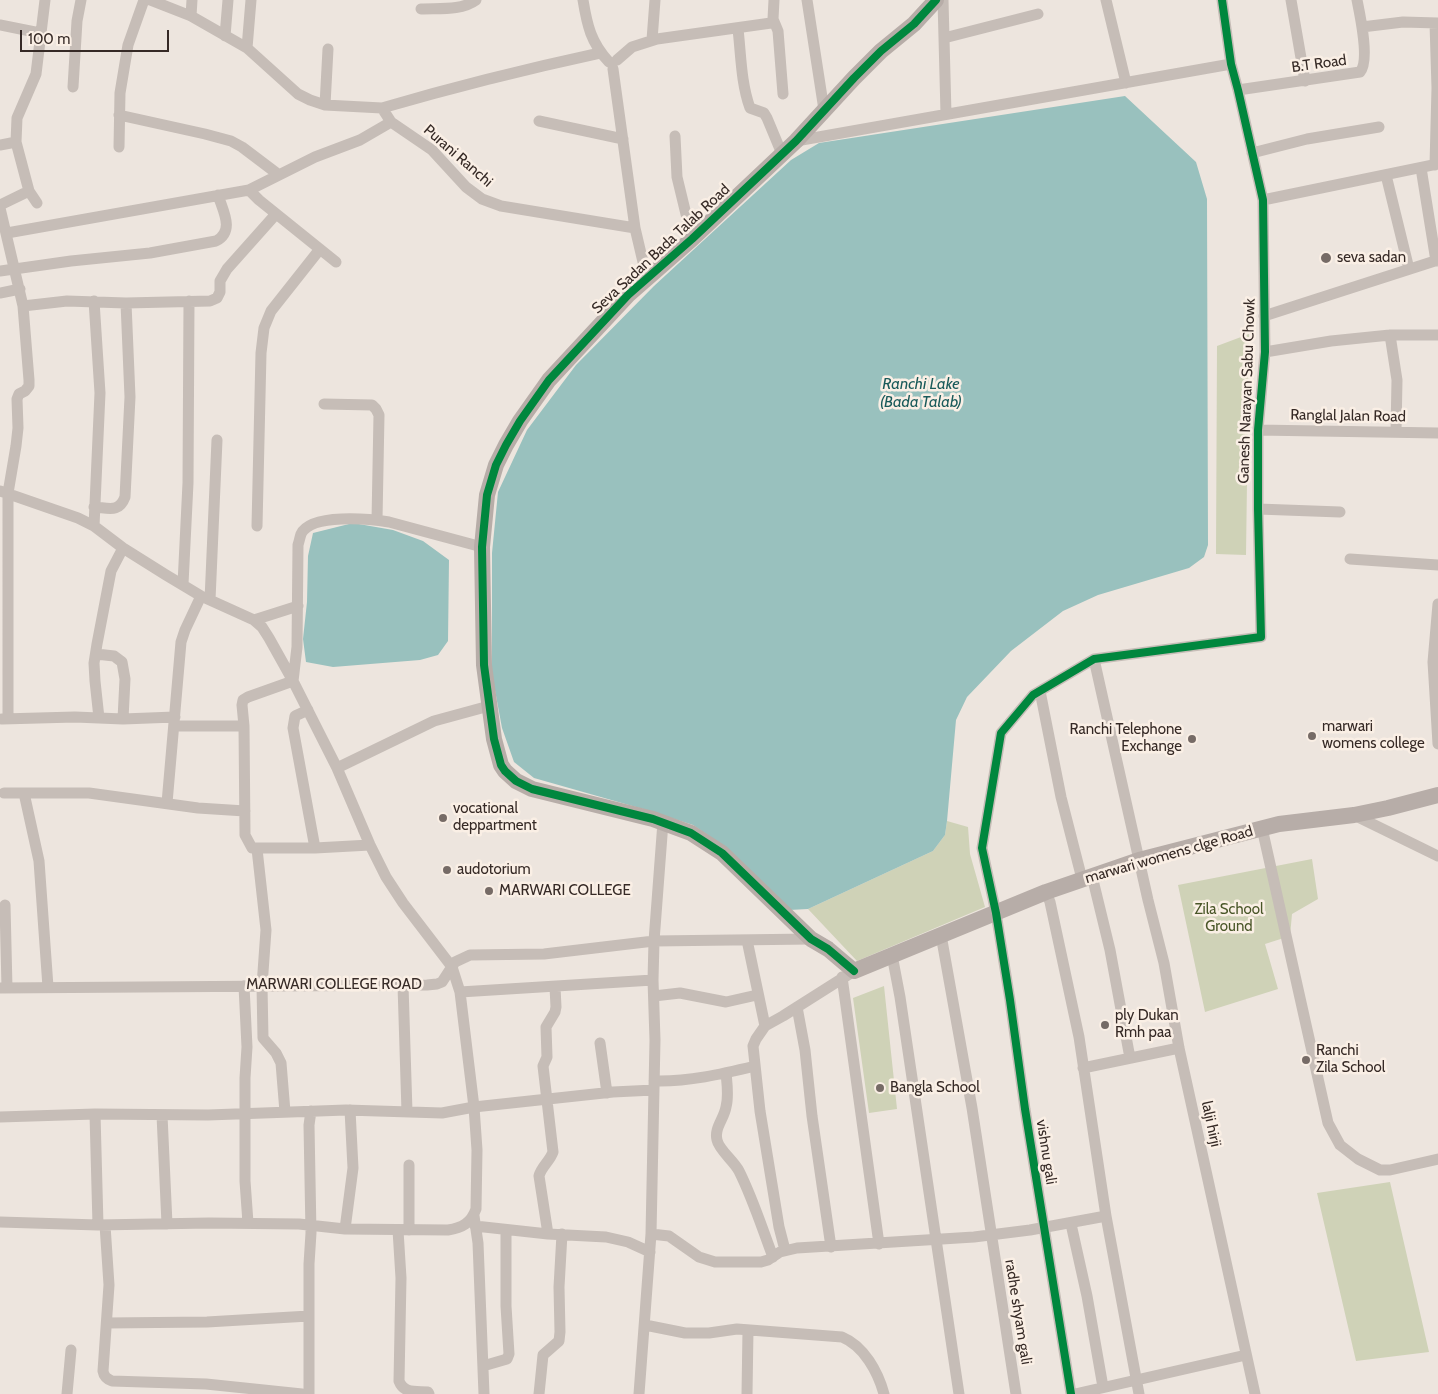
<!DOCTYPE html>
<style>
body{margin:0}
#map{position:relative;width:1438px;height:1394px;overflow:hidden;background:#ede5de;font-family:Cabin,sans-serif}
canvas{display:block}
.scale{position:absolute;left:20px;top:30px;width:149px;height:22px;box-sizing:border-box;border:2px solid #362a26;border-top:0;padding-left:6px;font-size:15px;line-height:18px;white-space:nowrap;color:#362a26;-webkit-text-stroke:4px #faefe5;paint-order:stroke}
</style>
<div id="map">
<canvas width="1438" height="1394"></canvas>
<div class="scale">100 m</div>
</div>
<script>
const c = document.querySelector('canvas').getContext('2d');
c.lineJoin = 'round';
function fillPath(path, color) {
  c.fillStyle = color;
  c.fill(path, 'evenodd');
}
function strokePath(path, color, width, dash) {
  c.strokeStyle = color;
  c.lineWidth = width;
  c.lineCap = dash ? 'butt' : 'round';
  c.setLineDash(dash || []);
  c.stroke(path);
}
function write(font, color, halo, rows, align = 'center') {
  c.font = font + ' Cabin,sans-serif';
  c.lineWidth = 5;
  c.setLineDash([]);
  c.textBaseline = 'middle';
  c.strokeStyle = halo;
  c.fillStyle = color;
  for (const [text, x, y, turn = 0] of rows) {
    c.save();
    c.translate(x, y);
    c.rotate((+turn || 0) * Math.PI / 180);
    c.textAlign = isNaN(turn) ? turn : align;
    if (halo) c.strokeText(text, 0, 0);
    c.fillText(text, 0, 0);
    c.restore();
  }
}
fillPath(new Path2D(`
 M 1249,334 L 1246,555 L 1216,554 L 1217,346 Z
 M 947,821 L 968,827 L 970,854 L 985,907 L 857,961 L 808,909 L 933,851 L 945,835 Z
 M 1312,859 L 1318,899 L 1292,914 L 1290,936 L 1265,944 L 1278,989 L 1205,1012 L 1178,885 Z
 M 884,986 L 897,1109 L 869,1113 L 853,998 Z
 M 1390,1182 L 1429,1352 L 1356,1361 L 1317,1193 Z`), '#cfd2b7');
fillPath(new Path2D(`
 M 1125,96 L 1196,162 L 1207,199 L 1208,545 L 1204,557 L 1189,568 L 1098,595 L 1063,611 L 1011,651 L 967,697 L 956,720 L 947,821 L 945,835 L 933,851 L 808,909 L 789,910 L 727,848 L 693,825 L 650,811 L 534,778 L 514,762 L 502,728 L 492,674 L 492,553 L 498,492 L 527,430 L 576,365 L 654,286 L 791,160 L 819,143 Z
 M 353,523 L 393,530 L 423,541 L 449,560 L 448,641 L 438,655 L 420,660 L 333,667 L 306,662 L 303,639 L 307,602 L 308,556 L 313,533 Z`), '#99c1be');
strokePath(new Path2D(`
 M 150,0 L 191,16 L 247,48 L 298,94 L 310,100 L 325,105 L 382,108 L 391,122 L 432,150 L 466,187 L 482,199 L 501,206 L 635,228
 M 583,0 C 587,25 591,43 609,62
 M 807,0 L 824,110
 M 943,0 L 946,114
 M 1106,0 L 1126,83
 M 1291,0 L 1305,81
 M 421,9 C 439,8 461,11 476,0
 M 191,16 L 192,0
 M 773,19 L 778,31 L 783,94
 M 0,25 L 40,33
 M 1362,27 L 1403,22 L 1438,23
 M 738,29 C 741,55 741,83 750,108 L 764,113 L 767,118 L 782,154
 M 225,36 L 228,0
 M 944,38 L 1038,14
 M 652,40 L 655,0
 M 247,48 L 251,0
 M 617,60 L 632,47 L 657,39 L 771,23 L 773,19 L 774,0
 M 613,69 L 635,228 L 647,279
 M 73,87 L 77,21 L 81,0
 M 1238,90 L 1360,72 C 1370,61 1360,15 1357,0
 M 325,105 L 328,49
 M 382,108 C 454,87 526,69 600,53
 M 119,115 L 205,134 L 231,141 L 242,147 L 279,175
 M 539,121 L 623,139
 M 675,136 L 677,177 L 692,239
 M 796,141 L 1231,64
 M 0,145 L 16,142
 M 119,147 L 120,93 L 128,45 L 144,0
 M 1252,153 L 1307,139 L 1379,127
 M 1435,165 L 1437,88 L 1435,23
 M 1421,168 L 1436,261
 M 1386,175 L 1409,269
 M 249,190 L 259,200 L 336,262
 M 1263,200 L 1438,164
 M 37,203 L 29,191 L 16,142 L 17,118 L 36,74 L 45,0
 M 0,205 L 29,191
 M 0,208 L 23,306 L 29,380 L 29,386 L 25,391 L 19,394 L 17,399 L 18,428 L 16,446 L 8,493 L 8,719
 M 7,233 L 249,190 L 315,157 L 360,140 L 391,122
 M 0,271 L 71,261 L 150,253 L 216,241 C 235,231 223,211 218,195
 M 0,293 L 20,289
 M 94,301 L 100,393 L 94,526
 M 23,306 L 67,301 L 126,303 L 210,301 L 217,298 L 220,292 L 220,281 L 227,269 L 276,214
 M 1264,316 L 1438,260
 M 1390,335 L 1397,380 L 1396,431
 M 1265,352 L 1331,341 L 1390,335 L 1438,335
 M 324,404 L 372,405 L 376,409 L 379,415 L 377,520
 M 1258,430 L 1438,433
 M 0,491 L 78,518 L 94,526 L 123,548 L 166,575 L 201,596 L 254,620 L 262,627 L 269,638 L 293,681 L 248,697 L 243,700 L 242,705 L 244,726 L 245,835 L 252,848 L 315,848 L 370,845
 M 94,507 C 109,508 119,513 125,497 L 130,397 L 126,303
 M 1258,509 L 1340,512
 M 257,526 L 261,353 L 264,328 L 271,311 L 320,249
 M 482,547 L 389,522 C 370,519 311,513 301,534 C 300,537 299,542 298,545 L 297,647 L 293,681 L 337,768 L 370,845 L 386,877 L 403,903 L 452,967 L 460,992 L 474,1107 L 613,1092 L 654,1090
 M 1350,559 L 1438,565
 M 183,584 L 188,483 L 189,301
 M 210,600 L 217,440
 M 1438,604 L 1433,662 L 1438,744
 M 254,620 L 298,606
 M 96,654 L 114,656 L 122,662 L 125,679 L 123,719
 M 1094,659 L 1148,900 L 1164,963 L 1179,1048 L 1255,1394
 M 1040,691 L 1061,797 L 1082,879
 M 308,710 L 295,716 L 293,728 L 315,848
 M 99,718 L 95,681 L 94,663 L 97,644 L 111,571 L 123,548
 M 2,719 L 75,717 L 123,719 L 175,717
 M 175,726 L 244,726
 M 337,768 L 434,721 L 489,706
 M 4,793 L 89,793 L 198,808 L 245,811
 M 24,793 L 39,861 L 48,987
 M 167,803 L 181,642 L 185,630 L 201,596
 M 1354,815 L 1438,856
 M 1262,828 L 1328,1123 L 1340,1145 L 1358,1159 L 1380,1170 L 1390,1170 L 1438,1159
 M 257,849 L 266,930 L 262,986 L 263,1038 L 276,1053 L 281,1063 L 285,1112
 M 1092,876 L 1110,950 L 1130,1058
 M 1046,892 L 1050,902 L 1079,1037 L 1106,1216 L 1139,1394
 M 5,905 L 7,988
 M 941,935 L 972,1108 L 1016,1394
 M 747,940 L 765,1026
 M 892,955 L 900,997 L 959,1394
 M 842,977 L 879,1244
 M 403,985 L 407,1112
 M 244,986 L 247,1047 L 245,1078 L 245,1181 L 248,1223
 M 0,988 L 427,985 L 437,984 L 442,982 L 455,962 L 470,955 L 544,954 L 654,941 L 811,939
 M 460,992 L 653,980
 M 654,996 L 680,993 L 726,1002 L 757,995
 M 797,1007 L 805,1050 L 812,1116 L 831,1247
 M 600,1043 L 607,1093
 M 1083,1068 L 1179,1048
 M 726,1073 C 727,1084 729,1096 726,1107 C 724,1119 714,1128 717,1140 C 719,1150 734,1161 739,1171 C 753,1199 762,1228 773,1257
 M 654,1081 C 688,1082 722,1074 755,1066
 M 95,1114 L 98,1225
 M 162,1115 L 167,1224
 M 0,1117 L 95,1114 L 208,1115 L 346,1110 L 442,1113 L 474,1107 L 477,1150 L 476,1209 C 471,1223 462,1228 448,1230 L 345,1229 L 299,1224 L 209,1223 L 98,1225 L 0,1222
 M 474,1216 L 478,1243 L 484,1394
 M 1071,1224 L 1087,1296 L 1103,1387
 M 105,1225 L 109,1285 L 103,1371 C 104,1377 107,1379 112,1381 L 206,1384 L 302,1394
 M 475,1226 L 548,1234 L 606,1237 L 628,1242 L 650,1252
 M 345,1229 L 353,1168 L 350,1110
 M 398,1230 L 401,1278 L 399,1381 C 404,1394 416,1391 428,1392 L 429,1394
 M 409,1230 L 409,1165
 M 548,1234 L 539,1176 C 541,1167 550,1161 553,1152 L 543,1066 L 547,1057 L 546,1027 L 555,1012 L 556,1007 L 555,987
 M 651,1234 L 669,1236 L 699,1257 L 715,1262 L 761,1262 L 768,1260 L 780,1252 L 797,1248 L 974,1237 L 1030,1230 L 1106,1216
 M 785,1250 L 779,1227 L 760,1111 L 753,1046 L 756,1039 L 765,1026 L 783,1016 L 854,971
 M 107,1323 L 207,1322 L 309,1316
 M 645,1325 L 685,1333 L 709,1333 L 737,1329 L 842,1337 C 864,1346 878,1372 884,1394
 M 483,1366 L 507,1359 L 509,1354 L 506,1306 L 506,1231
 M 67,1394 L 71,1350
 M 309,1394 L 309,1264 L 311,1233 L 309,1125 L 311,1111
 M 539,1394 L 543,1355 L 559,1341 L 560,1332 L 559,1287 L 562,1234
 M 639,1394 L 651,1234 L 655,1040 L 653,980 L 654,941 L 663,822
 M 747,1394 L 748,1330
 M 1071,1394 L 1025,1109 L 1010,1000 L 996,913 L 982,848 L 1001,733 L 1033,695 L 1094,659 L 1261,637 L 1258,509 L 1258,430 L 1265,352 L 1263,200 L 1238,90 L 1231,64 L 1222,0
 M 1075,1394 L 1246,1355`), '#c6bdb7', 11);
strokePath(new Path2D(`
 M 936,0 L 914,24 L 881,51 L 854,78 L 796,141 L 692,239 L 628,295 L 549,380 L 520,421 L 506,445 L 496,465 L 487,495 L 482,547 L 484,665 L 494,739 L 501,765 L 505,771 L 516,781 L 532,789 L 653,819 L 691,833 L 722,853 L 811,939 L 828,949 L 854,971 L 1046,892 L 1139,860 L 1279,824 L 1354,815 L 1388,808 L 1438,795`), '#b7ada8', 16);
strokePath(new Path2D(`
 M 854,971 L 828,949 L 811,939 L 722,853 L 691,833 L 653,819 L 532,789 L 516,781 L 505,771 L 501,765 L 494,739 L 484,665 L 482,547 L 487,495 L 496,465 L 506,445 L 520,421 L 549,380 L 628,295 L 692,239 L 796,141 L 854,78 L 881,51 L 914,24 L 936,0
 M 1071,1394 L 1025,1109 L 1010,1000 L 996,913 L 982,848 L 1001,733 L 1033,695 L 1094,659 L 1261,637 L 1258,509 L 1258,430 L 1265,352 L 1263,200 L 1238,90 L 1231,64 L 1222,0`), '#00873e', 8);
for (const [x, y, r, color] of [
 [1326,258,6,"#766b66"],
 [1312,736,5,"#766b66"],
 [1192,739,5,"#766b66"],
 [443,818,5,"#766b66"],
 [447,870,5,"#766b66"],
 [489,891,5,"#766b66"],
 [1105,1025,5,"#766b66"],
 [1306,1060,5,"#766b66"],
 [880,1088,5,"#766b66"]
]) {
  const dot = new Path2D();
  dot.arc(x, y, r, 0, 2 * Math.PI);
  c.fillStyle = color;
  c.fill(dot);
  strokePath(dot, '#faefe5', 2);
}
write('15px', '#362a26', '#faefe5', [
 ["B.T Road",1319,64,-8],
 ["Purani Ranchi",458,156,41],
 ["Seva Sadan Bada Talab Road",661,249,-43],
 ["Ganesh Narayan Sabu Chowk",1247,391,-88],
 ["Ranglal Jalan Road",1348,416,1],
 ["marwari womens clge Road",1169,855,-16],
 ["MARWARI COLLEGE ROAD",334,985],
 ["lalji hirji",1211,1124,78],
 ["vishnu gali",1046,1152,81],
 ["radhe shyam gali",1018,1312,81]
]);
write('15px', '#362a26', '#faefe5', [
 ["seva sadan",1337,258],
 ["marwari",1322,727],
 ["womens college",1322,744],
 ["Ranchi Telephone",1182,730,"right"],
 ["Exchange",1182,747,"right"],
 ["vocational",453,809],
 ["deppartment",453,826],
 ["audotorium",457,870],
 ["MARWARI COLLEGE",499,891],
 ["ply Dukan",1115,1016],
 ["Rmh paa",1115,1033],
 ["Ranchi",1316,1051],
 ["Zila School",1316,1068],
 ["Bangla School",890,1088]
], 'left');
write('15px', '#495628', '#faefe5', [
 ["Zila School",1229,910],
 ["Ground",1229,927]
]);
write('italic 16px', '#195a5a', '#faefe5', [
 ["Ranchi Lake",921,384],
 ["(Bada Talab)",921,402]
]);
</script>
